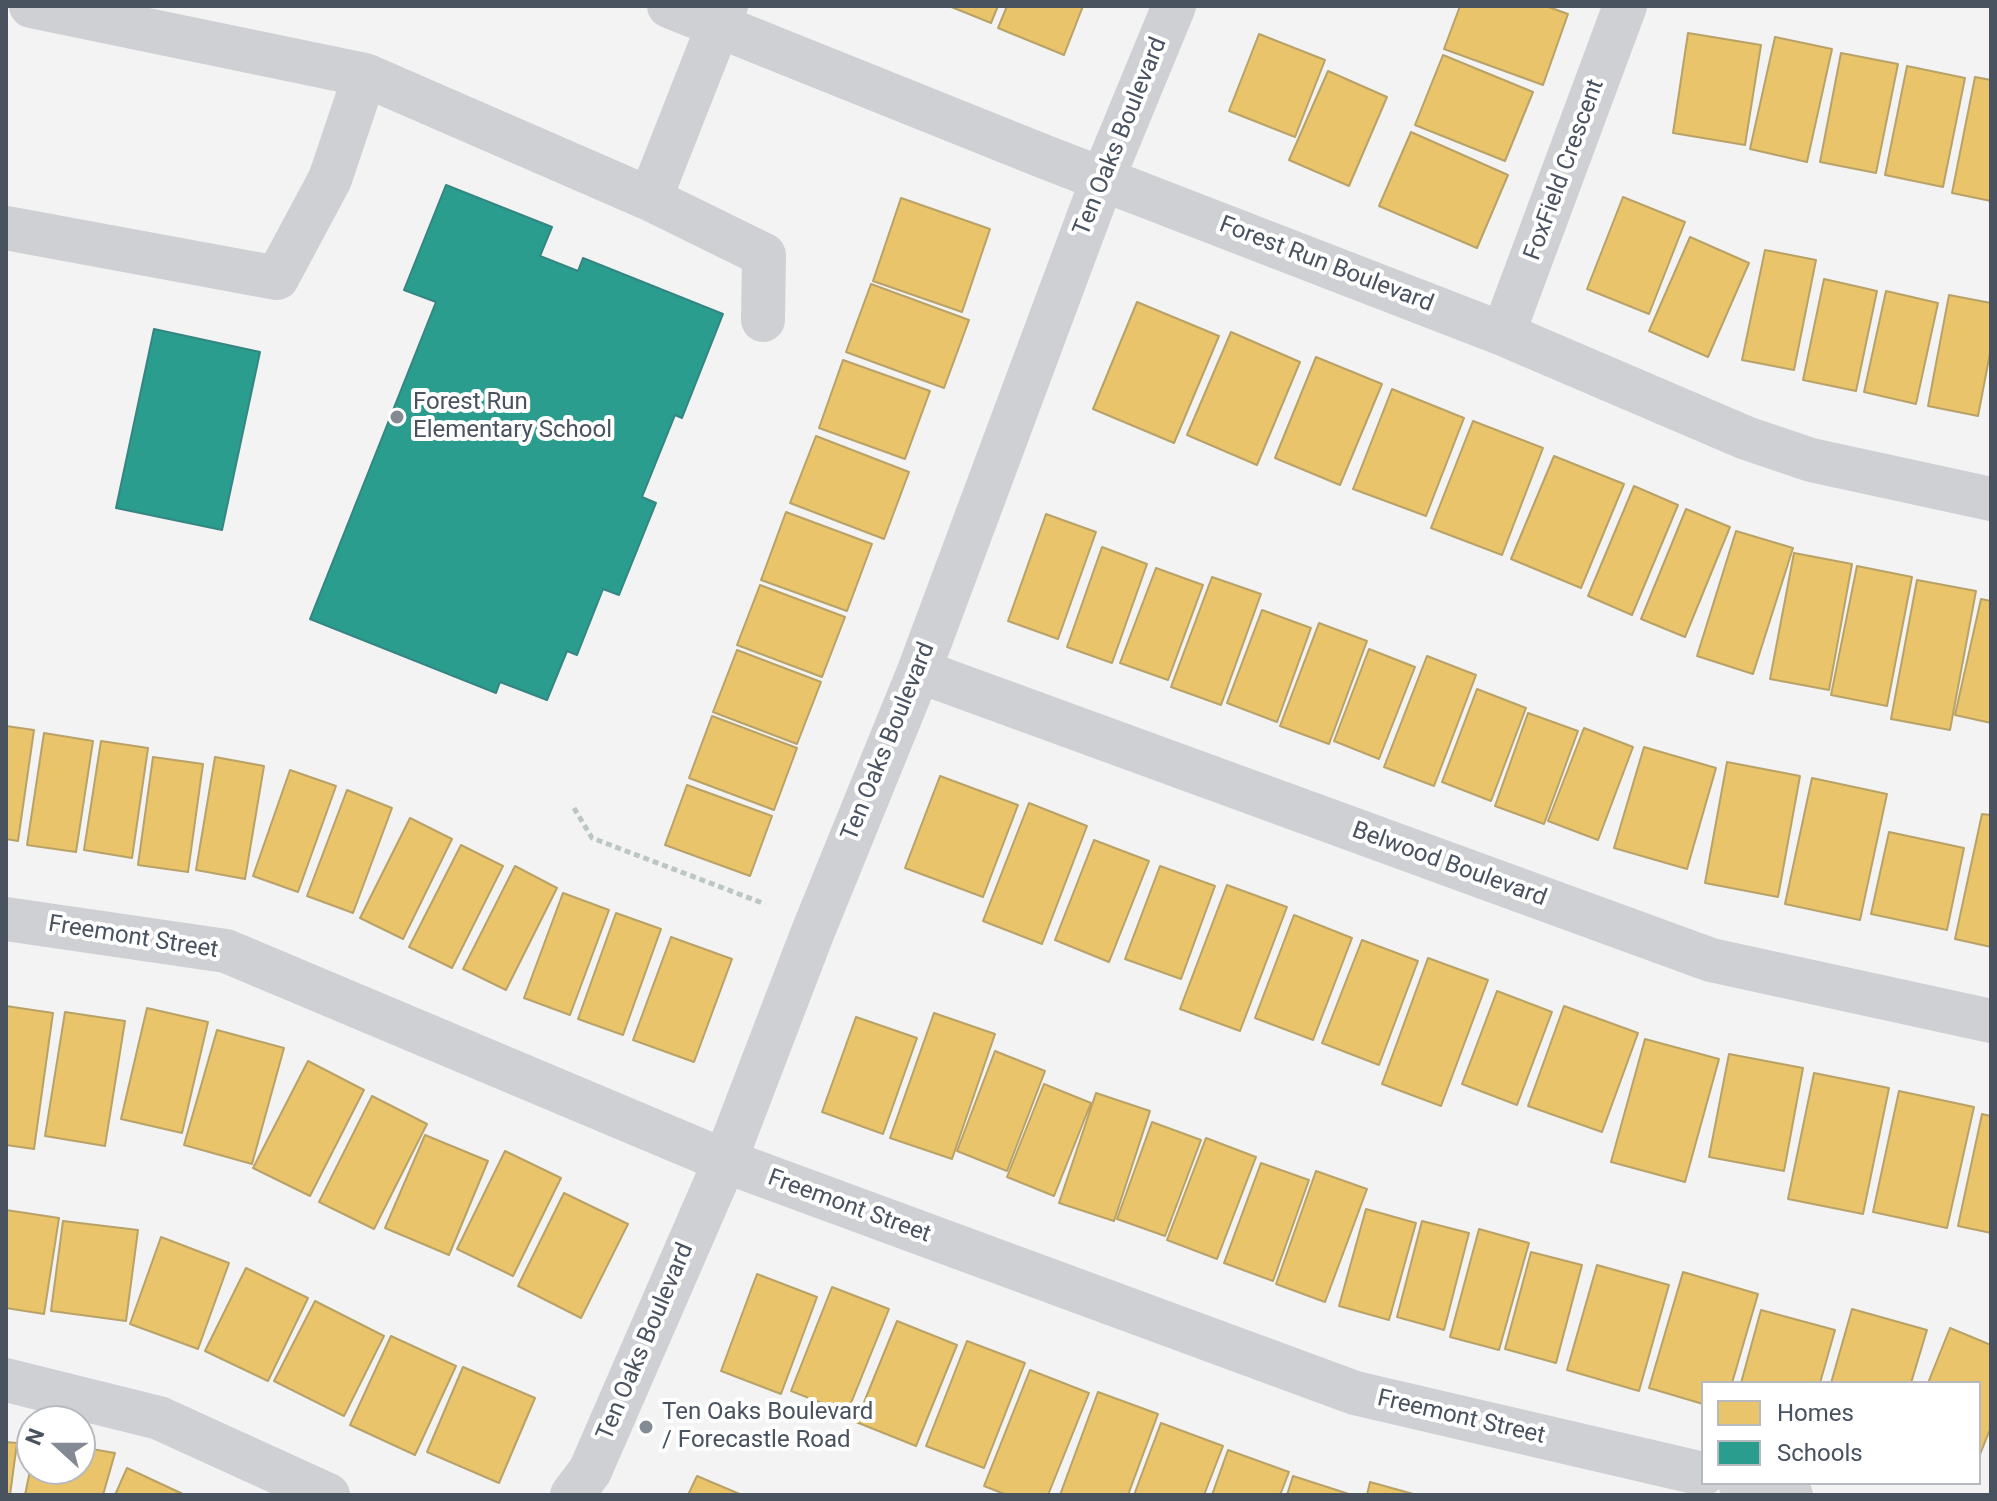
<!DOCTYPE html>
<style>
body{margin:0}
#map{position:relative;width:1997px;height:1501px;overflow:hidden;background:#f3f3f3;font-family:Roboto,sans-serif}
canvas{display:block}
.frame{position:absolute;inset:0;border:8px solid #49525f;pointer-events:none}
.legend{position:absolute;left:1701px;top:1381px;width:280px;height:104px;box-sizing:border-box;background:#fff;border:2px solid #b6babf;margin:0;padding:10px 14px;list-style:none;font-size:24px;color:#49525f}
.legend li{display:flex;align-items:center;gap:16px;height:40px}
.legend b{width:40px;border:2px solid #b6babf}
.north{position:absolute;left:16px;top:1405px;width:80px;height:80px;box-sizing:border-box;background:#fff;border:2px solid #b6babf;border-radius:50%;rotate:291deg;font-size:22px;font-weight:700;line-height:32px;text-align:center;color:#49525f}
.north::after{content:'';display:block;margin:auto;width:28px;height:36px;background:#848a93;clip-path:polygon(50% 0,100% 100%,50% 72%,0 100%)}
</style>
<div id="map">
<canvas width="1997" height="1501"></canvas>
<div class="frame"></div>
<ul class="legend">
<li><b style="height:22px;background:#e9c46a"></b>Homes</li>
<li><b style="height:22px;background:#2a9d8f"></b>Schools</li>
</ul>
<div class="north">N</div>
</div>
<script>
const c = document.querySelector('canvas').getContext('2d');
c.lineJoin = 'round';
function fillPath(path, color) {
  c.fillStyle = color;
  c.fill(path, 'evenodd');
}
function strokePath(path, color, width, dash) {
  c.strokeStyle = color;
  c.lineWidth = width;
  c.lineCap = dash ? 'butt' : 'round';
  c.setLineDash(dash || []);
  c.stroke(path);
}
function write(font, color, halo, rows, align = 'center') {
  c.font = font + ' Roboto,sans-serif';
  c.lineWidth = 8;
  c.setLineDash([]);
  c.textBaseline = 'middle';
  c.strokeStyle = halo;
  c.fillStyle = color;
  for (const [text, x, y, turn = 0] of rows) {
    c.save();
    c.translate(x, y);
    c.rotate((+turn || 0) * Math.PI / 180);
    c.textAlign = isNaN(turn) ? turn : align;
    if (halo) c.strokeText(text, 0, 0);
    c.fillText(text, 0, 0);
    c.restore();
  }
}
const homes = new Path2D(`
 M 949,6 L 998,6 L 991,23 Z
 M 1007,6 L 1083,6 L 1064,55 L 998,28 Z
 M 1460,6 L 1546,6 L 1568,14 L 1543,85 L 1444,49 Z
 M 1688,33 L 1761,45 L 1745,145 L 1673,133 Z
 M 1259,34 L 1325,60 L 1295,137 L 1229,111 Z
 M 1775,37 L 1832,49 L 1807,162 L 1750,149 Z
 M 1841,53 L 1898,64 L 1876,173 L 1820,162 Z
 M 1443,55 L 1533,92 L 1505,161 L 1415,125 Z
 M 1907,66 L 1965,78 L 1943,187 L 1885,175 Z
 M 1328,71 L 1387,97 L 1349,186 L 1289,160 Z
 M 1975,77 L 1991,80 L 1991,201 L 1952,193 Z
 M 1411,132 L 1508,175 L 1477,248 L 1379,206 Z
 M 1623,197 L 1685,222 L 1649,314 L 1587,289 Z
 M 901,198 L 990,229 L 962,312 L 873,281 Z
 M 1690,237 L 1749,263 L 1708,357 L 1649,331 Z
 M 1765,250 L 1816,260 L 1794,370 L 1742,360 Z
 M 1824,279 L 1877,291 L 1856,391 L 1803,380 Z
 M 871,284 L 969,320 L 944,388 L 846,352 Z
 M 1886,291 L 1938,303 L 1916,404 L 1864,392 Z
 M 1949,295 L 1991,303 L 1991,348 L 1978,416 L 1928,406 Z
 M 1137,302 L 1219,336 L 1174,443 L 1093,409 Z
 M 1231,332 L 1300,362 L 1257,465 L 1187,435 Z
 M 1316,357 L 1382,384 L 1340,485 L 1275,458 Z
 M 843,360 L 930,391 L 905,459 L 819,428 Z
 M 1392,389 L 1464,418 L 1426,516 L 1353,489 Z
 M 1473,421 L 1543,448 L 1502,555 L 1431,528 Z
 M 816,436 L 909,472 L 884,539 L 790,503 Z
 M 1554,456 L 1624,484 L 1581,588 L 1511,559 Z
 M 1634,486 L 1678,505 L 1632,615 L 1588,596 Z
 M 1686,509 L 1730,527 L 1685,637 L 1641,619 Z
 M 786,512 L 872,544 L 847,611 L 761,580 Z
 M 1046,514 L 1096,532 L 1058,639 L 1008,621 Z
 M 1736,531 L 1793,548 L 1753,674 L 1697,656 Z
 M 1102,547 L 1147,564 L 1112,663 L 1067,647 Z
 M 1794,553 L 1852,564 L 1829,690 L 1770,679 Z
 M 1857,566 L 1912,577 L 1887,706 L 1831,695 Z
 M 1156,568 L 1203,585 L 1168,680 L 1120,663 Z
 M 1212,577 L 1261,594 L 1221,705 L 1171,687 Z
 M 1917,580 L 1976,591 L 1950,730 L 1891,719 Z
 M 760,585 L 845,617 L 822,677 L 737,645 Z
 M 1981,599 L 1991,601 L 1991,723 L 1955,715 Z
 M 1262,610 L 1311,628 L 1277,722 L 1227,703 Z
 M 1319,623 L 1367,641 L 1329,744 L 1280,726 Z
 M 1369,649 L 1415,667 L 1379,759 L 1334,741 Z
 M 737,650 L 821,682 L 797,744 L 713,712 Z
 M 1427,656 L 1476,675 L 1434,786 L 1384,767 Z
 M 1477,689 L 1526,708 L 1491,801 L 1442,782 Z
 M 1528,713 L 1578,731 L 1544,824 L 1495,806 Z
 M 712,716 L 797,748 L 774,810 L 689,778 Z
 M 6,726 L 34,730 L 18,841 L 6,839 Z
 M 1584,728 L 1633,747 L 1598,840 L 1548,821 Z
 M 44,733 L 93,741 L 76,852 L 27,845 Z
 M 101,741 L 148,748 L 132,858 L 84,850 Z
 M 1644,747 L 1716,768 L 1687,869 L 1614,848 Z
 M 153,757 L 203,764 L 188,872 L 138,865 Z
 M 215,757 L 264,766 L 245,879 L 196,870 Z
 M 1727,762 L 1800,776 L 1778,897 L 1705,883 Z
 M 290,770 L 336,786 L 298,892 L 253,876 Z
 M 940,776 L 1018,805 L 983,897 L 905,868 Z
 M 1812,778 L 1887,794 L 1860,920 L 1785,904 Z
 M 687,785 L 772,816 L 750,876 L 665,845 Z
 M 347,790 L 392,808 L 353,913 L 307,896 Z
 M 1029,803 L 1087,826 L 1042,944 L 983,921 Z
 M 1982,814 L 1991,815 L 1991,947 L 1955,939 Z
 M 410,818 L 452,839 L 403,939 L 360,918 Z
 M 1889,832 L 1964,848 L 1947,930 L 1871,914 Z
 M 1094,840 L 1149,861 L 1109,962 L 1055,940 Z
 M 461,845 L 503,866 L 452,968 L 409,947 Z
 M 515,866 L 557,888 L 506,990 L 463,969 Z
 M 1160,866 L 1215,886 L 1181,979 L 1125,959 Z
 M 1227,885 L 1287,907 L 1240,1031 L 1180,1009 Z
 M 563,893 L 609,910 L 570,1015 L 524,998 Z
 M 616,913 L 661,929 L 623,1035 L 578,1019 Z
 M 1294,915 L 1352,938 L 1313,1040 L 1255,1018 Z
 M 671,937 L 732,959 L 694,1062 L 633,1040 Z
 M 1362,940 L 1418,961 L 1379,1065 L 1322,1043 Z
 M 1428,958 L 1488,980 L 1441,1106 L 1382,1084 Z
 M 1497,991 L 1552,1012 L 1517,1105 L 1462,1084 Z
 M 6,1006 L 53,1013 L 34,1149 L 6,1145 Z
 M 1564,1006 L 1638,1033 L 1602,1132 L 1528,1106 Z
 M 147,1008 L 208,1022 L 182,1133 L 121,1119 Z
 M 65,1012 L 125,1021 L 105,1146 L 45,1136 Z
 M 934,1013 L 995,1034 L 952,1159 L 890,1138 Z
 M 856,1017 L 917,1038 L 883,1134 L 822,1112 Z
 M 217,1030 L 284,1048 L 252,1164 L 184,1145 Z
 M 1645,1039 L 1719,1059 L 1685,1182 L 1611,1162 Z
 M 995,1051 L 1045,1071 L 1007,1171 L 957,1151 Z
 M 1729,1054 L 1803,1068 L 1784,1171 L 1709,1157 Z
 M 308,1061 L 364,1090 L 310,1196 L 253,1168 Z
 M 1814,1073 L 1889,1088 L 1863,1214 L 1788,1199 Z
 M 1044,1084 L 1091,1103 L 1054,1196 L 1007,1177 Z
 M 1899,1091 L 1974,1107 L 1947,1228 L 1873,1212 Z
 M 1096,1093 L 1150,1111 L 1114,1221 L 1059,1203 Z
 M 372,1096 L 427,1124 L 374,1229 L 319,1202 Z
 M 1982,1114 L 1991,1116 L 1991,1233 L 1958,1226 Z
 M 1152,1122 L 1201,1140 L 1165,1236 L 1117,1219 Z
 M 425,1135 L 488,1161 L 449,1255 L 385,1228 Z
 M 1206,1138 L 1256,1157 L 1217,1259 L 1167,1240 Z
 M 505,1151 L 561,1178 L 513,1276 L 457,1249 Z
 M 1261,1163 L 1309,1180 L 1273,1281 L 1224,1263 Z
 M 1316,1171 L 1367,1189 L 1325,1302 L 1276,1284 Z
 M 564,1193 L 628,1224 L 581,1318 L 518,1286 Z
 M 1366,1209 L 1416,1223 L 1389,1320 L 1339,1306 Z
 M 6,1210 L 59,1218 L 44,1314 L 6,1308 Z
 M 63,1221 L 138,1230 L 126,1321 L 51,1311 Z
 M 1422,1221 L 1469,1233 L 1444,1330 L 1397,1317 Z
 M 1479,1229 L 1529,1243 L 1499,1350 L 1450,1337 Z
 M 161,1237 L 229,1263 L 198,1349 L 130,1324 Z
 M 1531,1252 L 1582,1265 L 1556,1363 L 1505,1349 Z
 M 1597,1265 L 1669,1285 L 1639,1391 L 1567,1370 Z
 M 246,1268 L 308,1298 L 268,1381 L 205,1351 Z
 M 1683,1272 L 1758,1294 L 1732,1383 L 1703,1383 L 1703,1404 L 1649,1388 Z
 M 757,1274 L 817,1297 L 781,1394 L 721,1371 Z
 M 832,1287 L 889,1309 L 847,1413 L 791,1391 Z
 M 315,1301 L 384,1336 L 344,1416 L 274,1381 Z
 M 1852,1309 L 1927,1330 L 1911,1383 L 1831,1383 Z
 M 1761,1310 L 1835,1330 L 1820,1383 L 1741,1383 Z
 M 897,1321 L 957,1345 L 916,1446 L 856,1422 Z
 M 1950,1328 L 1991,1345 L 1991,1427 L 1979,1457 L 1979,1383 L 1928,1383 Z
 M 391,1336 L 456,1366 L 415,1455 L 350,1425 Z
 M 967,1341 L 1025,1363 L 984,1468 L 926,1446 Z
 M 463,1367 L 535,1398 L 499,1483 L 427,1452 Z
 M 1030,1370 L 1089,1393 L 1048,1495 L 1007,1495 L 984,1486 Z
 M 1098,1392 L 1158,1414 L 1128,1495 L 1060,1495 Z
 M 1161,1423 L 1223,1446 L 1204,1495 L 1134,1495 Z
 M 6,1442 L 17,1443 L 10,1495 L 6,1495 Z
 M 80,1447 L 115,1453 L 103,1495 L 25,1495 L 32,1461 L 32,1469 L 80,1469 Z
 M 1228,1450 L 1289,1472 L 1280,1495 L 1212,1495 Z
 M 127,1468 L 185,1495 L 115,1495 Z
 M 697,1476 L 742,1495 L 688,1495 Z
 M 1293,1476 L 1352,1495 L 1287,1495 Z
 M 1370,1482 L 1417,1495 L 1367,1495 Z`);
fillPath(homes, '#e9c46a');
strokePath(homes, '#b9a267', 2);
const schools = new Path2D(`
 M 446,185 L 552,227 L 540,256 L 578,271 L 583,258 L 723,314 L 682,418 L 675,415 L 642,497 L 656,503 L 619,595 L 603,589 L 577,655 L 567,651 L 547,700 L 500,682 L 496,693 L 310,619 L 436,302 L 404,290 Z
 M 154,329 L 260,352 L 222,530 L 116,508 Z`);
fillPath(schools, '#2a9d8f');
strokePath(schools, '#338681', 2);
strokePath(new Path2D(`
 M 574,808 L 592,838 L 765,904`), '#bcc7c5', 5, [6, 4]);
strokePath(new Path2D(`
 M 31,6 L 365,75
 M 669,6 L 1045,157 L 1503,334 L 1746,438 L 1811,460 L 1991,499
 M 650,199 L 726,6
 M 6,228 L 277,278 L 330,179 L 365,75 L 650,199 L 764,255 L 763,320
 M 1503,334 L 1625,6
 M 919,671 L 1711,960 L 1991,1021
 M 6,919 L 226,951 L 725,1161 L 1355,1393 L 1703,1474
 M 6,1380 L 159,1418 L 328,1495
 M 1740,1483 L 1791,1495
 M 572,1495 L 590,1471 L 725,1161 L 812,934 L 919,671 L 1103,178 L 1174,6`), '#ced0d3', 44);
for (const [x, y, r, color] of [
 [397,417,8,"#848a93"],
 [646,1427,8,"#848a93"]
]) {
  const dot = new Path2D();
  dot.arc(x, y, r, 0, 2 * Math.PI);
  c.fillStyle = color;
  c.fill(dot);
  strokePath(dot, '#fff', 3);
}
write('24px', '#49525f', '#fff', [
 ["Ten Oaks Boulevard",1121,137,-68],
 ["FoxField Crescent",1565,170,-70],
 ["Forest Run Boulevard",1326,265,21],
 ["Ten Oaks Boulevard",889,742,-68],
 ["Belwood Boulevard",1449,865,20],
 ["Freemont Street",133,938,9],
 ["Freemont Street",849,1207,20],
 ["Ten Oaks Boulevard",646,1342,-67],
 ["Freemont Street",1461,1418,13]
]);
write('24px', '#49525f', '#fff', [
 ["Forest Run",413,403],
 ["Elementary School",413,431],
 ["Ten Oaks Boulevard",662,1413],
 ["/ Forecastle Road",662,1441]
], 'left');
</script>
